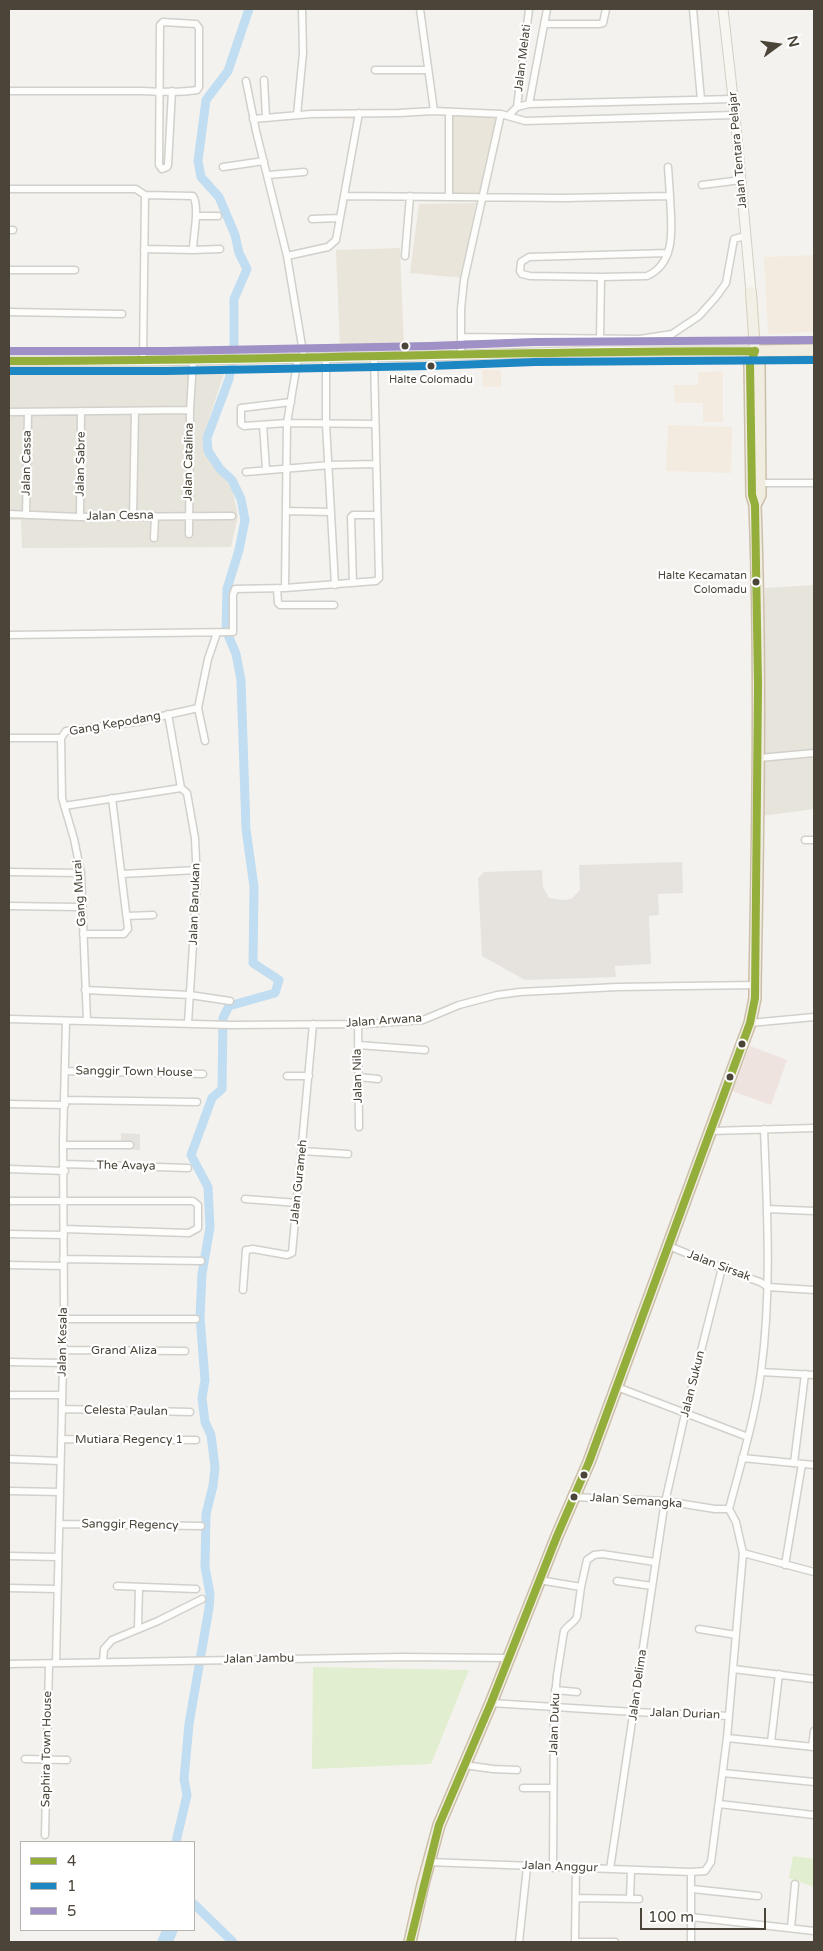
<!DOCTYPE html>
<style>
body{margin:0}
#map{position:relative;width:823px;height:1951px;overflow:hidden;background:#f4f2ee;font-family:"Varela Round",sans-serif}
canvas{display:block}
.frame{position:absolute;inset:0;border:10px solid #4b4439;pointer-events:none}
.legend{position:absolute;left:20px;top:1841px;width:175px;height:90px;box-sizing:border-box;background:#fff;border:1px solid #b7b4b0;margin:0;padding:6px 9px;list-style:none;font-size:15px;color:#4b4439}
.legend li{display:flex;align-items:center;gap:10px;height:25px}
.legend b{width:25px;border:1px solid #b7b4b0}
.north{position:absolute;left:753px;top:20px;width:50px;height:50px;-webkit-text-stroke:4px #fff;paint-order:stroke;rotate:76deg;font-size:14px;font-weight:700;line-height:20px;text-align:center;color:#4b4439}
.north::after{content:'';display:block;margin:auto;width:18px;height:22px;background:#4b4439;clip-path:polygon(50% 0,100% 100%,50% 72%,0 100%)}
.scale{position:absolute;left:640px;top:1908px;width:126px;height:22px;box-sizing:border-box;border:2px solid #4b4439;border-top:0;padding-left:6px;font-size:15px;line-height:18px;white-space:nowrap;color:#4b4439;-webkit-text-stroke:4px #fff;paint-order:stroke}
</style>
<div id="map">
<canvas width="823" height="1951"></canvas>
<div class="frame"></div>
<ul class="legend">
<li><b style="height:6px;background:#93ae3b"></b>4</li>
<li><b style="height:6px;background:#1d87c4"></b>1</li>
<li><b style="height:6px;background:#9f91c5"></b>5</li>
</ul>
<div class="north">N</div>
<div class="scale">100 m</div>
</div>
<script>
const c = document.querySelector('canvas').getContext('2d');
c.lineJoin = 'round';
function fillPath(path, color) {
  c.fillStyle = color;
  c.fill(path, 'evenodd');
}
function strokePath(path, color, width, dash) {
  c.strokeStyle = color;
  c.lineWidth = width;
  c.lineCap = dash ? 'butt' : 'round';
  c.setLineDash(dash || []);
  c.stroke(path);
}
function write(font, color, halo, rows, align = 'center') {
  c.font = font + ' "Varela Round",sans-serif';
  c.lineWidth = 4.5;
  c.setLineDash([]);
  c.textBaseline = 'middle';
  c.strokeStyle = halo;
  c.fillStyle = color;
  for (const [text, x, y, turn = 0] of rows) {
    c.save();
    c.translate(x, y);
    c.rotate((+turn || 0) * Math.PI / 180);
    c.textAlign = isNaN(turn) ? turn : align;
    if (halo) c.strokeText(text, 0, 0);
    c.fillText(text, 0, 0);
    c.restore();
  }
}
fillPath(new Path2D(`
 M 227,364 L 203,437 L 204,448 L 232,488 L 238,516 L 231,547 L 22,548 L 21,520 L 9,520 L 9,366 Z
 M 814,585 L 814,809 L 762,816 L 765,588 Z`), '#e7e4dc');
fillPath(new Path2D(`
 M 814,255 L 814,332 L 768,334 L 764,257 Z
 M 482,370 L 501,370 L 501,387 L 483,387 Z
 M 723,371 L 723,422 L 703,422 L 703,403 L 675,403 L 674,385 L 698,385 L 698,372 Z
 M 668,425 L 732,427 L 731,473 L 666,471 Z`), '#f3ebdf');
fillPath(new Path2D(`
 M 451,114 L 498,115 L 481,194 L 451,194 Z
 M 476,203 L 462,278 L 410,273 L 419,204 Z
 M 400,248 L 404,347 L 340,349 L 336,250 Z`), '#eae5da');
fillPath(new Path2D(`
 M 750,1046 L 787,1060 L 771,1105 L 732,1091 Z`), '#eee3df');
fillPath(new Path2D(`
 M 313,1667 L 469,1670 L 431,1764 L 312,1769 Z
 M 793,1856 L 814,1859 L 814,1887 L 789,1878 Z`), '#e1eecf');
fillPath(new Path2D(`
 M 682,862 L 683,893 L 658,894 L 659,915 L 649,916 L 651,964 L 615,966 L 616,977 L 525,980 L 482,956 L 478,878 L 484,872 L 542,870 L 543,887 L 549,898 L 563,900 L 571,899 L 580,890 L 579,865 Z
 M 121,1133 L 140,1134 L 140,1150 L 121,1149 Z`), '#e6e3df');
strokePath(new Path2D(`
 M 176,1842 L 187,1795 L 184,1779 L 189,1724 L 209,1608 L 210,1594 L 205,1567 L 206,1514 L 213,1486 L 215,1467 L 211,1435 L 205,1422 L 202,1398 L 205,1380 L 200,1317 L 202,1274 L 210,1227 L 208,1187 L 191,1155 L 212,1098 L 222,1089 L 223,1018 L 229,1006 L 275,993 L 279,980 L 253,963 L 254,887 L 246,829 L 241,680 L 236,654 L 226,630 L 227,589 L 239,550 L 245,520 L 241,499 L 232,480 L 220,469 L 208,451 L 207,438 L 229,379 L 234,351 L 234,299 L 247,269 L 239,253 L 235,235 L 219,197 L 201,177 L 198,161 L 206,100 L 228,71 L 249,9
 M 194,1904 L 233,1942`), '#c0ddf1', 9);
strokePath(new Path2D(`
 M 165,1942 L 170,1930`), '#c0ddf1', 15);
const minor = new Path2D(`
 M 420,9 L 434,111
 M 693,9 L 701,100
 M 544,24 L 600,24 L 603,23 L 606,9
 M 375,70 L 428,70
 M 264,80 L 266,117
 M 246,81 L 256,131 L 287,256 L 304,358
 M 9,91 L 143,91 C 160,92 180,93 197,90 L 199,87 L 199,28 L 196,24 L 163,22 L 160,25 L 159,165 L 162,169 L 167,167 L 168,165 L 172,91
 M 529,104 L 547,9
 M 517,107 L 529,9
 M 449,112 L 449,196
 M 297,115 L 303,53 L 302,9
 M 509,115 L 517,107 L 529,104 L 733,99
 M 253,119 L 311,114 L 399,113 L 434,111 L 501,114 L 525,121 L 735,115
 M 223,167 L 264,161
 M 668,167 L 670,196
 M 268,175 L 304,172
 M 702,185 L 741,180
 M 9,189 L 136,189 L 145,195 L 193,196 C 200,208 193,235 193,250 L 144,249
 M 345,196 L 564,198 L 670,196 C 671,224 678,262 647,276 L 601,277 L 530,276 L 522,274 L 520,271 L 521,262 L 529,257 L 668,253
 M 196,216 L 218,216
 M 312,219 L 340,218
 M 9,230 L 13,230
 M 193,250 L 220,249
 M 287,256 L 328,247 L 336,240 L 359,113
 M 405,256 L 410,196
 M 9,270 L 75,270
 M 9,312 L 122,314
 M 461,337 L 640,339 L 672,334 L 699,316 L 716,297 L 726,283 L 734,239 L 745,236
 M 600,340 L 601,277
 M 461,354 L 461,309 L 464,280 L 501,114
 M 326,357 L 326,424 L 335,585
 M 143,361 L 145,195
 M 291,402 L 241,408 L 241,424 L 244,426 L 287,423 L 375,424
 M 9,412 L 190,410
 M 263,425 L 266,469
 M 246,472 L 330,465 L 376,464
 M 760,483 L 814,483
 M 287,511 L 330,512
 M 9,514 L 80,517 L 232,516
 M 26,515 L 28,412
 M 133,516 L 135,411
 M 80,517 L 81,411
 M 189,534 L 190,410 L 193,360
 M 154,538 L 155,516
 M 353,583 L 351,517 L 353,515 L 377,515
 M 277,588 L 278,603 L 280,605 L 334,605
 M 285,588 L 376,581 L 379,578 L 374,357
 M 9,635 L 233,632 L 233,595 L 235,589 L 285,588 L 287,423 L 298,358
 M 198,708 L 208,659 L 217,633
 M 168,714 L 181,788
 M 9,738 L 61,738
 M 61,738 L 62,798 L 74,839 L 81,873 L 87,1021
 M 61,738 L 66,731 L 136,722 L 198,708 L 205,741
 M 759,758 L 814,753
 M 181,788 L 187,793 L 195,838 L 197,883 L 188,1023
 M 64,806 L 181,788
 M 805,840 L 814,840
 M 9,872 L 81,873
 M 122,874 L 197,870
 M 9,906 L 77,907
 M 127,916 L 153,915
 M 83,934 L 124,934 L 128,929 L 112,798
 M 85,990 L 190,995 L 230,1001
 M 9,1019 L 231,1025 L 366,1024 L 423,1020 L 459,1005 L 497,995 L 520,992 L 617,987 L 755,985
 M 750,1023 L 814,1017
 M 358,1025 L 359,1127
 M 358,1045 L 425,1050
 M 66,1071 L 203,1074
 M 287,1076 L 309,1076
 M 358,1077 L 378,1079
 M 66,1100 L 197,1102
 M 9,1104 L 65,1105
 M 711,1131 L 814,1128
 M 64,1145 L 130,1145
 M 302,1151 L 348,1154
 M 65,1164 L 188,1168
 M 9,1169 L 65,1171
 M 245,1199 L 298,1203
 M 9,1201 L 193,1201 L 198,1205 L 198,1228 L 189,1233 L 64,1229
 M 767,1209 L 814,1211
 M 9,1234 L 64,1235
 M 669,1246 L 722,1268 L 760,1282 L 768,1287
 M 63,1259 L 201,1261
 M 9,1265 L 63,1266
 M 768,1287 L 814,1290
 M 243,1290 L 246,1250 L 253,1249 L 287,1255 L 292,1253 L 313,1024
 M 64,1319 L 196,1319
 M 62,1350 L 185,1351
 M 9,1362 L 62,1363
 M 761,1372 L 814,1375
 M 617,1387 L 748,1437
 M 9,1395 L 62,1395
 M 62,1409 L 190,1412
 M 61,1439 L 196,1440
 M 742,1458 L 814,1465
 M 9,1459 L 60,1461
 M 794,1463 L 805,1374
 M 9,1491 L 60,1492
 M 573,1497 L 665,1501 L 715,1509 L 729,1509
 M 59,1524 L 201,1526
 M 743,1553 L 814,1572
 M 9,1556 L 58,1557
 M 785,1565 L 802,1464
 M 539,1580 L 581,1587 L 587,1560 L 594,1555 L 602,1554 L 655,1562
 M 617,1581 L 652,1586
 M 117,1586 L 196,1589
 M 9,1588 L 57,1589
 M 138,1629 L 139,1587
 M 699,1629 L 736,1635
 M 103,1662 L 104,1649 L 112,1640 L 158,1621 L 202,1599
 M 56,1663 L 64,1319 L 63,1140 L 66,1021
 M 9,1664 L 402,1657 L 508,1658
 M 733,1669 L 814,1679
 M 555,1690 L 577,1692
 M 491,1703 L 634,1712 L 729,1716
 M 727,1738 L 814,1747
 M 771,1742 L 779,1674
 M 812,1747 L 814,1731
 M 25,1759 L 67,1760
 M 464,1765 L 493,1769 L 517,1770
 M 723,1773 L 814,1782
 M 523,1788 L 553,1788
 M 719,1804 L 814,1815
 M 45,1835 L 49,1664
 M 428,1862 L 691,1872 L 705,1871 L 711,1862 L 727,1738 L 743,1553 L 736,1522 L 729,1509 C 741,1463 755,1418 761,1372 C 772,1291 767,1209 764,1129
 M 553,1868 L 554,1707 L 557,1675 L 564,1631 C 568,1625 574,1623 577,1617 L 581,1587
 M 610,1869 L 664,1507 L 685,1414 L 722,1268
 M 692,1889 L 758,1896
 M 576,1898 L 639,1899
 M 630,1899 L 631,1870
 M 691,1917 L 814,1931
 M 791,1928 L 795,1884
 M 519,1942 L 527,1867
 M 575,1942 L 576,1868
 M 575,1942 L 615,1942
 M 691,1942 L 691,1872`);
const secondary = new Path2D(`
 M 723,9 L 735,115 L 751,292
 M 9,361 L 143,361 L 430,356 L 600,351 L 755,351`);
const primary = new Path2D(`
 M 751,292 L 755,351`);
const trunk = new Path2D(`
 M 755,351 L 759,364 L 760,495 L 755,505
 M 755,351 L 814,350
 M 410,1942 L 423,1884 L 439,1825 L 491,1703 L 557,1536 L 589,1462 L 750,1023 L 755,998 L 755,985 C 758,825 761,665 755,505 L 752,495 L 750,364 L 755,351`);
strokePath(minor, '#d2d0cb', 9);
strokePath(secondary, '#d3cfc5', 11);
strokePath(primary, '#d6cebb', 12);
strokePath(trunk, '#ccbfa9', 14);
strokePath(minor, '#fdfdfc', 6);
strokePath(secondary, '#f7f6f1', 9);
strokePath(primary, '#f2efe6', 10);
strokePath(trunk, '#f0ece0', 11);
strokePath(new Path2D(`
 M 9,361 C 258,361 506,351 755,351
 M 410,1942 L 439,1825 L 491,1703 L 557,1536 L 589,1462 L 750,1023 L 755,998 L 758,685 L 755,505 L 752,495 L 750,364 L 755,351`), '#93ae3b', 8);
strokePath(new Path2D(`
 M 9,371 L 166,371 L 430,366 L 535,362 L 814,360`), '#1d87c4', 8);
strokePath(new Path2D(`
 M 9,351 L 166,351 L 430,346 L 535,342 L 814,340`), '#9f91c5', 8);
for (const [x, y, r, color] of [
 [405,346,4.5,"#4b4439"],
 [431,366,4.5,"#4b4439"],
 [756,582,4.5,"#4b4439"],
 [742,1044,4.5,"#4b4439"],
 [730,1077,4.5,"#4b4439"],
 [584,1475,4.5,"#4b4439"],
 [574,1497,4.5,"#4b4439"]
]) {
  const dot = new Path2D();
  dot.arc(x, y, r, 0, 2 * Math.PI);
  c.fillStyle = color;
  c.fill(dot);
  strokePath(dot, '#fff', 2);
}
write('11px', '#4b4439', '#fff', [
 ["Halte Colomadu",431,380],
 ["Halte Kecamatan",747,576,"right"],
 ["Colomadu",747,590,"right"]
]);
write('12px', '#4b4439', '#fff', [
 ["Jalan Melati",523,58,-83],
 ["Jalan Tentara Pelajar",738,150,-95],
 ["Jalan Catalina",189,462,-89],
 ["Jalan Cassa",27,463,-89],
 ["Jalan Sabre",81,464,-89],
 ["Jalan Cesna",120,516,-1],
 ["Gang Kepodang",115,724,-10],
 ["Gang Murai",80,893,-94],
 ["Jalan Banukan",195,904,-88],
 ["Jalan Arwana",384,1021,-4],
 ["Sanggir Town House",134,1072,1],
 ["Jalan Nila",358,1076,-91],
 ["The Avaya",126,1166,1],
 ["Jalan Gurameh",299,1182,-84],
 ["Jalan Sirsak",719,1266,21],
 ["Jalan Kesala",63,1342,-89],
 ["Grand Aliza",124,1351],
 ["Jalan Sukun",693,1384,-76],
 ["Celesta Paulan",126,1411,1],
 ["Mutiara Regency 1",129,1440],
 ["Jalan Semangka",636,1501,4],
 ["Sanggir Regency",130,1525,1],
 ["Jalan Jambu",259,1659,-1],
 ["Jalan Delima",638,1685,-82],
 ["Jalan Durian",685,1714,2],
 ["Jalan Duku",555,1724,-88],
 ["Saphira Town House",47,1749,-89],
 ["Jalan Anggur",560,1867,2]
]);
</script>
